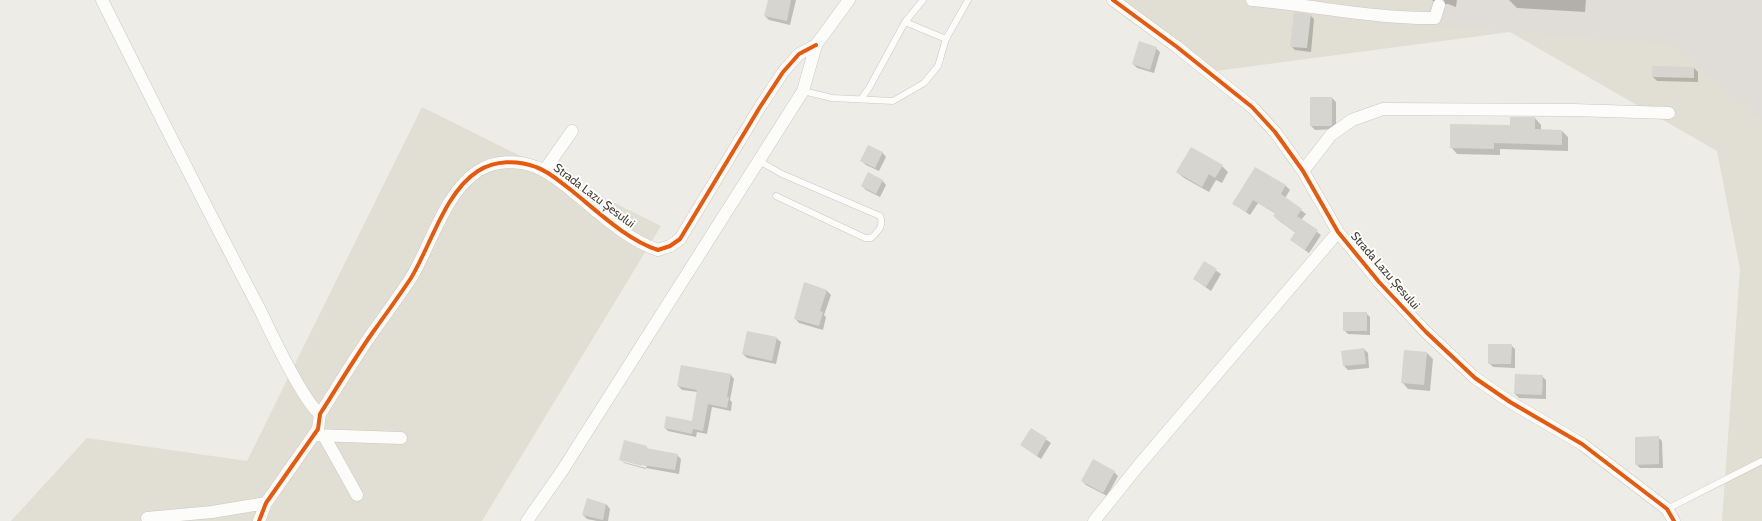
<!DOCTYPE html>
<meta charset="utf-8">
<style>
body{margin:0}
canvas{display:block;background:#edece7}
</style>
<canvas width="1762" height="521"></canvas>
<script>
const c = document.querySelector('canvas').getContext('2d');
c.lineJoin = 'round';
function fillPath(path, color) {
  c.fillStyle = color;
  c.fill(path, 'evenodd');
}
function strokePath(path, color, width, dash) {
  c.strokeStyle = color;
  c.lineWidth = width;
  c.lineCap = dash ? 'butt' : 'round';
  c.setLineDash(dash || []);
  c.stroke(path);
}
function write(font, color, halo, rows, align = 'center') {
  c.font = font + ' Cabin,sans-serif';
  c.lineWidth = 4;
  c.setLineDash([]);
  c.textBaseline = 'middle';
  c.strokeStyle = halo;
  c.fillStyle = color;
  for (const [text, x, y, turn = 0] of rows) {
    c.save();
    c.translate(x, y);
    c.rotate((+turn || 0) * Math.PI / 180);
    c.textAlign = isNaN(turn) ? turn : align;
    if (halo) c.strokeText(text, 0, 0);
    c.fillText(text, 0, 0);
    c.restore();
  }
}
fillPath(new Path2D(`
 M 1120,0 L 1762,0 L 1762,521 L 1722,521 L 1740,269 L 1717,151 L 1510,32 L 1208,72 Z
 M 422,107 L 661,226 L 482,521 L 11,521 L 87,438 L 247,461 Z`), '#e1ded4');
fillPath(new Path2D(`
 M 1430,0 L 1762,0 L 1762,121 L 1672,44 L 1426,25 Z`), '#e0ddd8');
fillPath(new Path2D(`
 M 769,0 L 796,0 L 790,25 L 769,20 L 765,16 Z
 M 1432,0 L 1457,0 L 1456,7 L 1448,4 L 1437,4 Z
 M 1509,0 L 1586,0 L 1585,12 L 1517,8 Z
 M 1310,15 L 1314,19 L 1311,52 L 1295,50 L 1291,46 Z
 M 1156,48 L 1160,52 L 1154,73 L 1137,68 L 1133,64 Z
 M 1694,68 L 1698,72 L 1698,82 L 1657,81 L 1653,77 Z
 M 1332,98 L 1336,102 L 1336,129 L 1315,130 L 1311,126 Z
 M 1511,118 L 1535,118 L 1541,125 L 1541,130 L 1562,131 L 1568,137 L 1568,151 L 1500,149 L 1500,155 L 1457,154 L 1451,147 L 1511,126 Z
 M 882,152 L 886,157 L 879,171 L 866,165 L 862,161 Z
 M 1222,166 L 1228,172 L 1222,183 L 1216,180 L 1209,192 L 1184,178 L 1177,172 Z
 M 1255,168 L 1286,186 L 1290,190 L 1285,198 L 1306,214 L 1301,220 L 1321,235 L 1309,253 L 1291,240 L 1296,233 L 1278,220 L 1274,216 L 1276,214 L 1258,203 L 1250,215 L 1234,204 Z
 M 882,180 L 886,185 L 880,197 L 866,190 L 862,186 Z
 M 1205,263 L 1221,274 L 1211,291 L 1194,279 Z
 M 804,284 L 827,291 L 831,295 L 824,315 L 826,317 L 823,330 L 799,323 L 795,318 Z
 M 1366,313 L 1370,317 L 1370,335 L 1348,334 L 1344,330 Z
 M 776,338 L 781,342 L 776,364 L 747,358 L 743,354 Z
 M 1511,345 L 1515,349 L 1515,368 L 1493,367 L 1489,363 Z
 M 1364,349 L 1368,353 L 1369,368 L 1348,370 L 1344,366 Z
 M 1427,353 L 1433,359 L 1430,391 L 1408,389 L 1402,382 Z
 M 731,375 L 734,379 L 730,400 L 732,402 L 731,411 L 712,407 L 707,434 L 697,432 L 696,437 L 668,431 L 665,428 L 692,422 L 698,392 L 682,390 L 678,386 Z
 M 1542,376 L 1546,380 L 1546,399 L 1519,398 L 1515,394 Z
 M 1031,429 L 1051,443 L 1041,459 L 1021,445 Z
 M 1658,437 L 1662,441 L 1663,468 L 1640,468 L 1636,464 Z
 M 646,447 L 649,450 L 677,455 L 681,459 L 679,474 L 646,468 L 647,466 L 623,460 L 623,462 L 646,468 L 646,469 L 624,463 L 620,459 Z
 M 1114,472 L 1118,476 L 1107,496 L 1086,485 L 1082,481 Z
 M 606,504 L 610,509 L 608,521 L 597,521 L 587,519 L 583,515 Z`), '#0003');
fillPath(new Path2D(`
 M 768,0 L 791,0 L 787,21 L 764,16 Z
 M 1294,12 L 1311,14 L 1307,48 L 1290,47 Z
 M 1139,41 L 1157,47 L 1150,70 L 1132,64 Z
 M 1652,66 L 1694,67 L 1694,78 L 1652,77 Z
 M 1310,97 L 1332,97 L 1332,125 L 1330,126 L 1310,126 Z
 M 1510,117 L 1535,117 L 1535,129 L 1562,130 L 1562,145 L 1494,143 L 1494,149 L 1450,148 L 1450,124 L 1510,125 Z
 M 868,145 L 883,152 L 875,168 L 860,161 Z
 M 1191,147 L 1223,165 L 1215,178 L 1209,174 L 1202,187 L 1176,172 Z
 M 1255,167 L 1286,185 L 1281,194 L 1302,209 L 1297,216 L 1318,230 L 1305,250 L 1290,240 L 1295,232 L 1273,216 L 1275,213 L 1253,200 L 1246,212 L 1232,204 Z
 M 868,172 L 883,180 L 876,194 L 861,186 Z
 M 1204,261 L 1217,269 L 1206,287 L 1193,279 Z
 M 804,282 L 827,290 L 820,311 L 823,312 L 819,326 L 794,319 Z
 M 1343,312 L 1367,312 L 1367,331 L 1343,331 Z
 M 747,331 L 777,337 L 772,361 L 742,354 Z
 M 1488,344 L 1512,344 L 1511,364 L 1488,364 Z
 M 1364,348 L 1366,364 L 1343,366 L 1341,351 Z
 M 1404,350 L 1427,352 L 1424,385 L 1401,383 Z
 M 681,365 L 731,374 L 727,397 L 729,397 L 727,408 L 708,404 L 703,431 L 693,429 L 692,434 L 664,428 L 666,416 L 692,421 L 697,390 L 677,386 Z
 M 1515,374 L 1543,375 L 1542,395 L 1514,394 Z
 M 1031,428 L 1047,438 L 1037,456 L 1020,445 Z
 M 1659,436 L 1659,464 L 1635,465 L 1635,437 Z
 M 624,440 L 647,446 L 646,448 L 678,454 L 675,470 L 642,465 L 642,466 L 619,460 Z
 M 1093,459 L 1115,471 L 1103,493 L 1081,481 Z
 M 587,498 L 606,504 L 603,520 L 582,515 Z`), '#d7d5cf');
const service = new Path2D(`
 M 905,22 L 946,39
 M 803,91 L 832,98 L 893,101 L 924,83 L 938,66 L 946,39 L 968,0
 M 861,99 L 869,88 L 905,22 L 923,0
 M 759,161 L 782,174 L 880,216 C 884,225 879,231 871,238 L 865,238 L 776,196
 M 1667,509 L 1762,461`);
const minor = new Path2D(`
 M 102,0 C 154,104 207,209 261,312 C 272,335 303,401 320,414
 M 1113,0 L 1177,47 L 1252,107 L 1275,132 L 1303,171 L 1338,232 L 1379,282 L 1426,332 L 1475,378 L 1510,402 L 1582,444 L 1667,509 L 1674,521
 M 1252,0 C 1313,5 1374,19 1435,18 L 1439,5
 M 544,171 L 572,131
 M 1303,171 L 1331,135 L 1352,120 L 1383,109 L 1573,110 L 1669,113
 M 314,435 L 401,438
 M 324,436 L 357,495
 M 147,518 L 212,512 L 266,503
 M 259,521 L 266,503 L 318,429 L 320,414 C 338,386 354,359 373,332 C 386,314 399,296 411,278 C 431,245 445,192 478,171 C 495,160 518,160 536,167 C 550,172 560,182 571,190 C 597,211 627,240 658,250 L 670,246 L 680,239 L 760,107 L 783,72 L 799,54 L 816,45
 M 527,521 L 562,471 L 803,91 L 816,45 L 849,0
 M 1094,521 L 1139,465 L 1338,232`);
strokePath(service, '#c9c8c3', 7);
strokePath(minor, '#c9c8c3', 13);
strokePath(service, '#fcfcfb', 6);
strokePath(minor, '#fcfcfb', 12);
strokePath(new Path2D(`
 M 1113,0 L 1177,47 L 1252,107 L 1275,132 L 1303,171 L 1338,232 L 1379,282 L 1426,332 L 1475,378 L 1510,402 L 1582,444 L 1667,509 L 1674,521
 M 259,521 L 266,503 L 318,429 L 320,414 C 338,386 354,359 373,332 C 386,314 399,296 411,278 C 431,245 445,192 478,171 C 495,160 518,160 536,167 C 550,172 560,182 571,190 C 597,211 627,240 658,250 L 670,246 L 680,239 L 760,107 L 783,72 L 799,54 L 816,45`), '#e8590c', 4);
write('12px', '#423d34', '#fff', [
 ["Strada Lazu Șesului",594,196,37],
 ["Strada Lazu Șesului",1385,271,49]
]);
</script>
